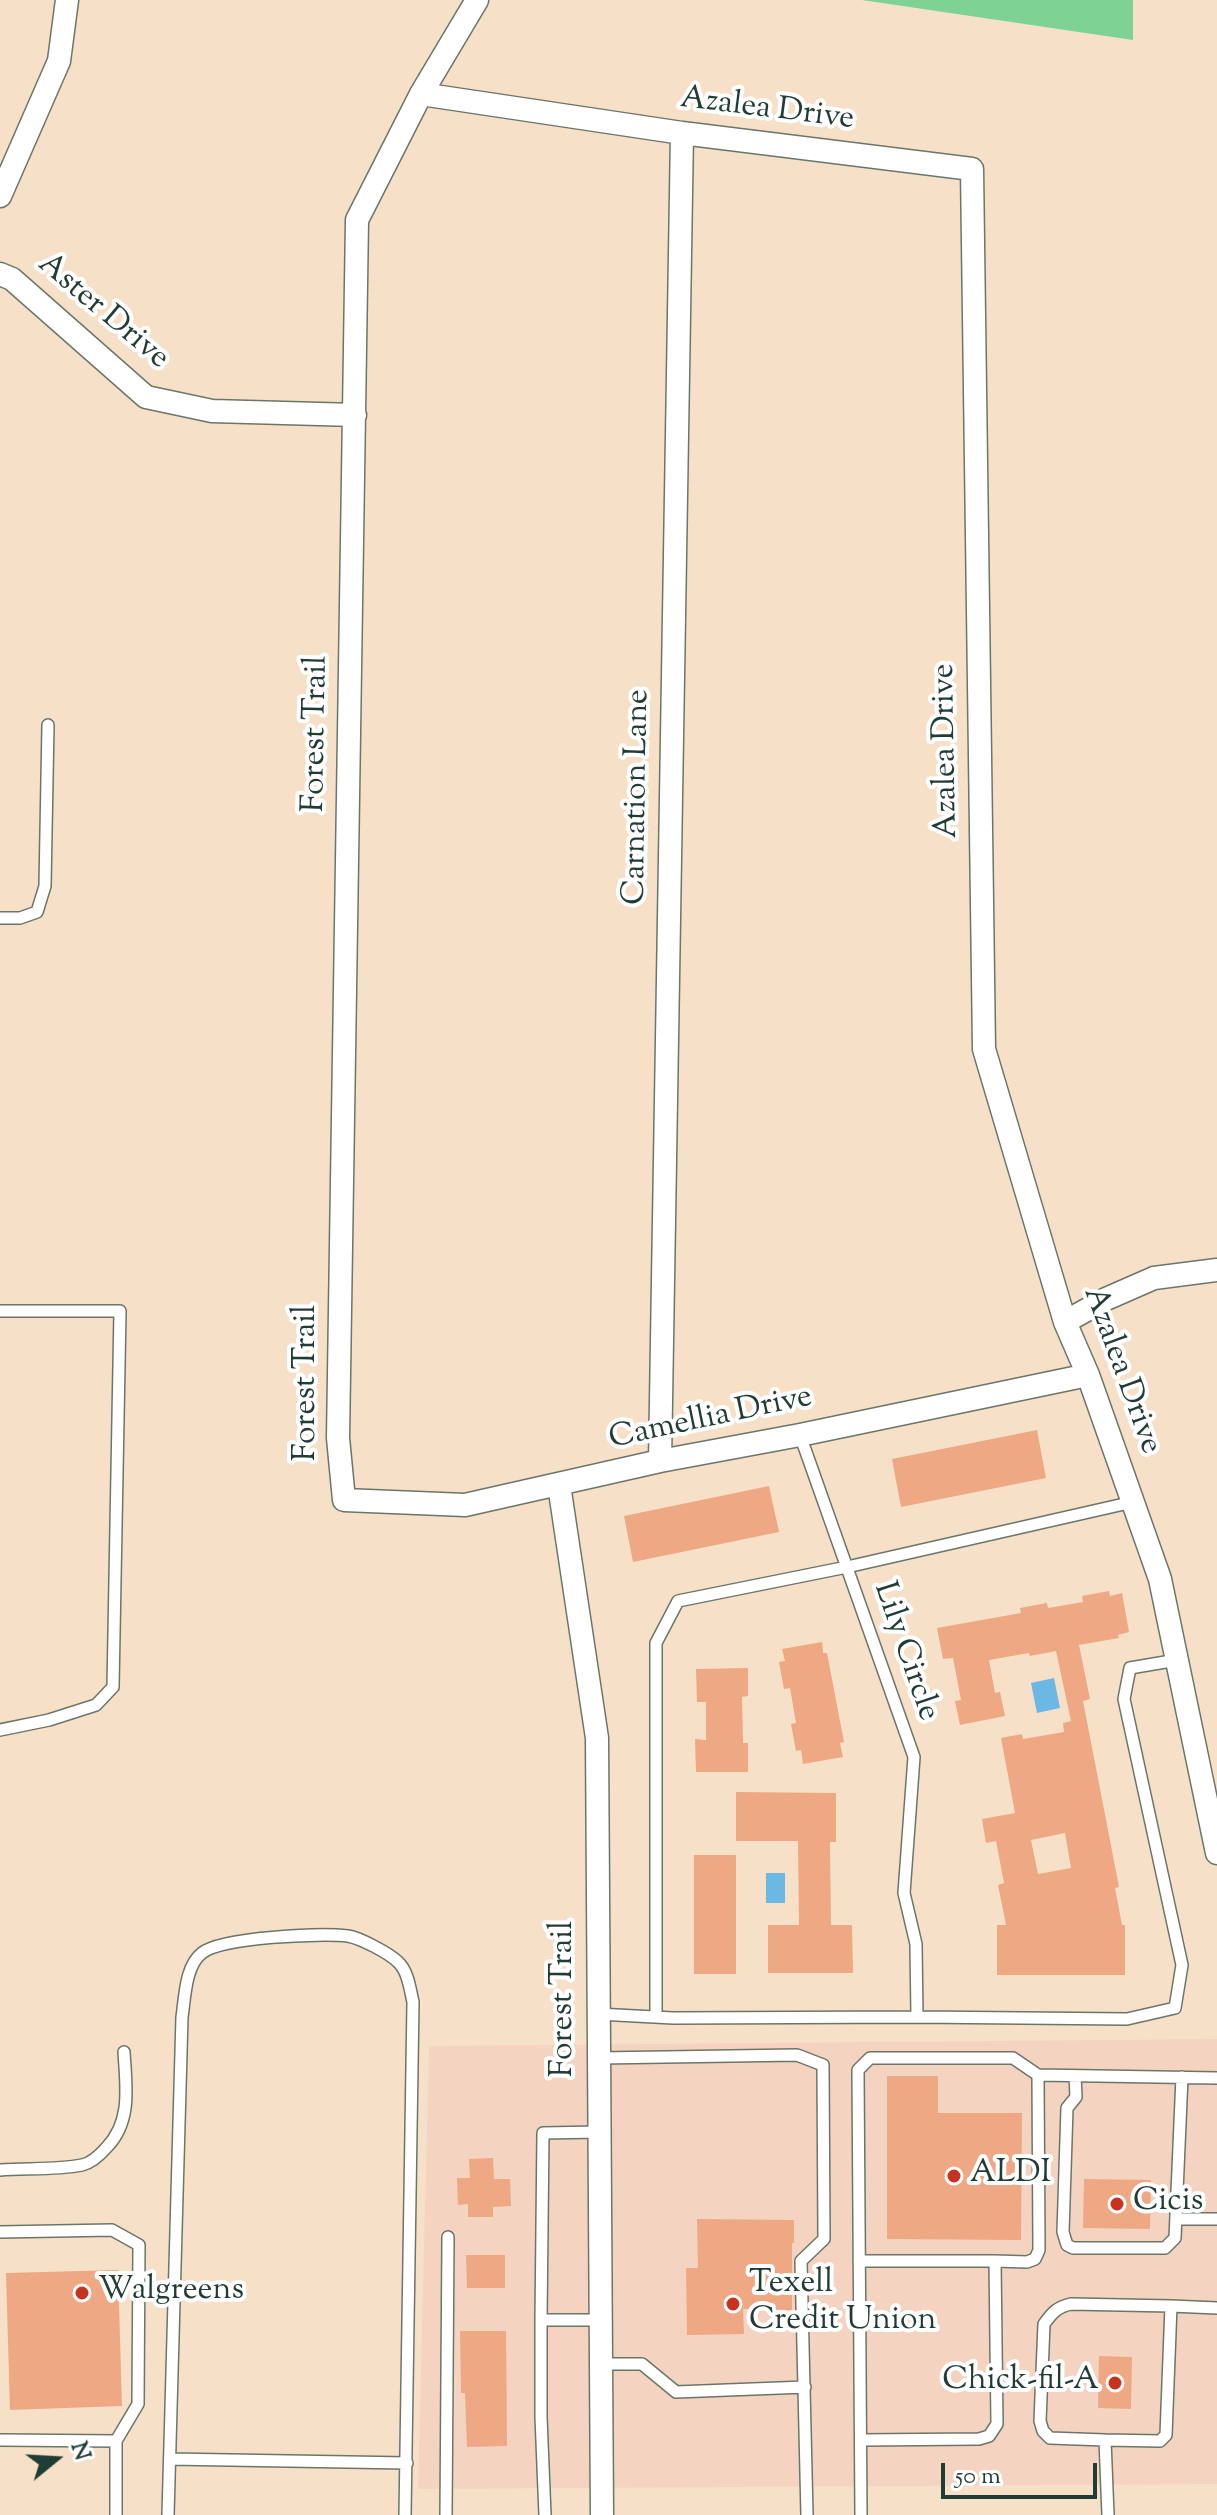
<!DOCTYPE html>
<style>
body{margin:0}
#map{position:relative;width:1217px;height:2515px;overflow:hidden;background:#f6e1c8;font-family:"Sorts Mill Goudy",serif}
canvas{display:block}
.north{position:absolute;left:16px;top:2419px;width:80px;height:80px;-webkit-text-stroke:6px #fff;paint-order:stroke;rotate:72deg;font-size:22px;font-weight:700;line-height:32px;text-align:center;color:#1f3d34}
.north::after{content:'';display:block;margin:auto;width:28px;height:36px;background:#1f3d34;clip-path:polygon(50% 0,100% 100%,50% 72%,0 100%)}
.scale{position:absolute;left:941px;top:2463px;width:156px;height:36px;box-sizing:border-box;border:4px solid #1f3d34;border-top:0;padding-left:10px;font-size:24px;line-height:28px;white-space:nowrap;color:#1f3d34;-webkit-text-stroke:6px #fff;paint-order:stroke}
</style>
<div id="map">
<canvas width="1217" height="2515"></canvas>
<div class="north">N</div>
<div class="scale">50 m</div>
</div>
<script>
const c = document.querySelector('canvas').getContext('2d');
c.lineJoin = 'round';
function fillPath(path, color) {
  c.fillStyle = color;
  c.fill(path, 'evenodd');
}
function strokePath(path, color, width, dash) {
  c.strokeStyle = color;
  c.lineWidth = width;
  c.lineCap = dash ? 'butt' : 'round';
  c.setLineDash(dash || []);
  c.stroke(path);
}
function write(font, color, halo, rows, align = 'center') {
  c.font = font + ' "Sorts Mill Goudy",serif';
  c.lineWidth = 8;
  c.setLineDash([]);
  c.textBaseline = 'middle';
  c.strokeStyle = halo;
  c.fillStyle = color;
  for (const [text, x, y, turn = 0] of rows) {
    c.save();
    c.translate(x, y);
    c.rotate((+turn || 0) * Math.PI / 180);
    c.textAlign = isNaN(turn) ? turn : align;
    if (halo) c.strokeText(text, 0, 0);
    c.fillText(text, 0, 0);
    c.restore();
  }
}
fillPath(new Path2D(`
 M 1217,2039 L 1217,2484 L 418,2489 L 429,2046 Z`), '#f5d3c1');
fillPath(new Path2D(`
 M 862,0 L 1133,0 L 1133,40 Z`), '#7dd294');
fillPath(new Path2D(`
 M 1054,1678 L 1060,1708 L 1037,1713 L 1031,1683 Z
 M 766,1873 L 785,1873 L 785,1903 L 766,1903 Z`), '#6bb8e5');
fillPath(new Path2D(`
 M 1037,1430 L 1046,1478 L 901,1507 L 892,1459 Z
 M 769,1486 L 779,1532 L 633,1562 L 624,1516 Z
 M 1109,1591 L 1110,1596 L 1122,1593 L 1129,1632 L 1118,1635 L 1119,1638 L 1079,1645 L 1090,1699 L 1083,1701 L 1119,1887 L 1115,1888 L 1122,1925 L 1125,1925 L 1125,1975 L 997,1975 L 997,1925 L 1006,1925 L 998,1885 L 1004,1883 L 996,1841 L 986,1843 L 982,1819 L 1015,1813 L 1001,1738 L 1022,1734 L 1023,1739 L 1064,1732 L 1063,1723 L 1071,1721 L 1056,1651 L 1030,1656 L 1029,1653 L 989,1660 L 995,1693 L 1000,1692 L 1005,1716 L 960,1725 L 955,1701 L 961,1700 L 953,1658 L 943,1659 L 937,1628 L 1021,1613 L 1020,1608 L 1047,1603 L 1048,1608 L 1083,1602 L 1082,1596 ZM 1065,1833 L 1071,1868 L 1038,1874 L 1031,1840 Z
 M 822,1642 L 823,1653 L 827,1653 L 838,1711 L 844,1742 L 840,1743 L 843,1757 L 803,1764 L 801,1750 L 796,1751 L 791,1724 L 796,1723 L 790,1688 L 784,1689 L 779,1662 L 785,1661 L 782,1649 Z
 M 748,1668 L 748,1696 L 742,1697 L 743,1743 L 748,1743 L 748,1772 L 696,1772 L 695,1739 L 706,1740 L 706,1702 L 697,1702 L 696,1669 Z
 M 736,1792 L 836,1793 L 836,1842 L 830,1842 L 831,1925 L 852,1925 L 853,1973 L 768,1973 L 768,1925 L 799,1925 L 798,1841 L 736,1841 Z
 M 694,1855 L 736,1855 L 736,1974 L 694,1974 Z
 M 887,2076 L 938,2076 L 938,2113 L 1022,2113 L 1021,2240 L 887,2239 Z
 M 493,2158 L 494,2179 L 510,2179 L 511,2206 L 493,2207 L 493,2217 L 468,2217 L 468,2204 L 458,2205 L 457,2178 L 470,2178 L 469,2159 Z
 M 1084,2179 L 1151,2180 L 1150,2229 L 1083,2228 Z
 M 697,2219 L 794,2220 L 794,2243 L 792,2243 L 792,2310 L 743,2309 L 744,2334 L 687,2335 L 686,2268 L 698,2268 Z
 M 466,2255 L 505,2255 L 505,2288 L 467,2288 Z
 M 118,2270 L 122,2406 L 10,2410 L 6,2273 Z
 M 460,2331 L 506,2331 L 507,2446 L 467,2447 L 465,2393 L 461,2393 Z
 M 1099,2356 L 1132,2357 L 1131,2409 L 1098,2408 Z`), '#eea884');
const lane = new Path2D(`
 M 0,918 L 20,918 L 37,912 L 45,886 L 48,725
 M 0,1311 L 120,1311 L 113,1687 L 96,1705 L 49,1720 L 0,1730
 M 800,1435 L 914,1757 L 904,1893 L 916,1944 L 917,2017 L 1127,2019 L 1175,2008 L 1182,1965 L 1124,1699 L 1130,1668 L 1177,1660
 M 598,2014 L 673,2018 L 917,2017
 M 656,2017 L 656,1643 L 678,1601 L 847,1567 L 1133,1502
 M 599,2058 L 797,2055 L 823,2065 L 824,2239 L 801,2261 L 807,2515
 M 1075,2076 L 1076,2097 L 1067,2108 L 1063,2232 L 1067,2245 L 1073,2248 L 1165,2248 L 1175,2238 L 1182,2077
 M 599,2132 L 543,2133 L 541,2320 L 600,2320
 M 0,2170 C 27,2168 56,2170 82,2165 C 92,2163 100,2155 107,2147 C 132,2121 126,2086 124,2052
 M 1176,2219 L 1217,2219
 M 0,2232 L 112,2230 L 139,2245 L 138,2404 L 116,2441 L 116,2515
 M 859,2261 L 995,2261 L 997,2424 L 989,2436 L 979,2439 L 861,2440
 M 995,2261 L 1027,2262 L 1035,2259 L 1039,2250 L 1038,2075
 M 541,2320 L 541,2417 L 545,2515
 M 601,2364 L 642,2364 L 676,2392 L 805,2387
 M 0,2440 L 116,2441
 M 1105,2440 L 1050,2438 L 1043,2431 L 1040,2421 L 1044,2324 C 1052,2313 1057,2307 1071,2304 L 1171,2306
 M 170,2459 L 407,2463
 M 168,2515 L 182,2017 C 185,1998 185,1966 202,1953 C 222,1937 321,1933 348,1936 C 360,1938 389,1953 398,1962 C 408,1971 410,1989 413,2002 L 405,2515
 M 446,2515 L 448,2237
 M 861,2515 L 858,2070 L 870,2058 L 1013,2058 L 1038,2075 L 1217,2078
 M 1108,2515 L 1105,2440 L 1160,2441 L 1166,2435 L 1171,2306 L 1217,2308`);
const street = new Path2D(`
 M 477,0 L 421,94 L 357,220 L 338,1438 L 344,1500 L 465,1505 L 660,1461 L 800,1435 L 1088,1375
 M 421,94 L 682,133 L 972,169 L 984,1049 L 1065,1322 L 1088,1375 L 1160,1579 L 1217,1853
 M 0,196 L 59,61 L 67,0
 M 0,274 L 12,279 L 146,397 L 212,411 L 355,415
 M 1065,1322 L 1106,1299 L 1154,1278 L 1217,1270
 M 660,1461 L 682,133
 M 559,1485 L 597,1738 L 602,2515`);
strokePath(lane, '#6a7668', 14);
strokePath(street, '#6a7668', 25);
strokePath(lane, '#fff', 11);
strokePath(street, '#fff', 22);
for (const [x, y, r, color] of [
 [954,2176,8,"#c8321e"],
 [1117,2204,8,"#c8321e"],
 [82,2293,8,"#c8321e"],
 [733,2304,8,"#c8321e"],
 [1115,2383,8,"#c8321e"]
]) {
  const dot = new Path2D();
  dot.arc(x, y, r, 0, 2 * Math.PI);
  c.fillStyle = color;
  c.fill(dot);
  strokePath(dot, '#fff', 3);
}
write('32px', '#1f3d34', '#fff', [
 ["Azalea Drive",767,111,7],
 ["Aster Drive",102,313,40],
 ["Forest Trail",318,734,-89],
 ["Azalea Drive",948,751,-91],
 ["Carnation Lane",639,797,-89],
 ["Azalea Drive",1120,1371,70],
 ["Forest Trail",309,1383,-90],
 ["Camellia Drive",711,1420,-12],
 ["Lily Circle",904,1652,71],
 ["Forest Trail",566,1999,-90]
]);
write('32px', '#1f3d34', '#fff', [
 ["ALDI",970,2176],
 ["Cicis",1133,2204],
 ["Texell",749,2286],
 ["Credit Union",749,2323],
 ["Walgreens",98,2293],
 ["Chick-fil-A",1099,2383,"right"]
], 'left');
</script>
